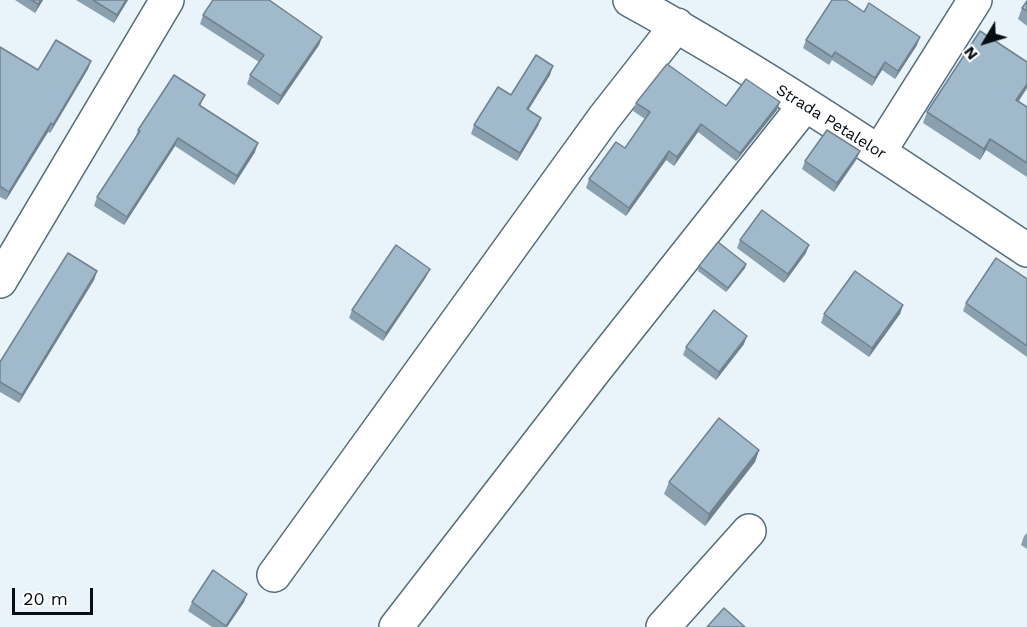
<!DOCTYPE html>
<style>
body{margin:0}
#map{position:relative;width:1027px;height:627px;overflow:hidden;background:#e8f3fa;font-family:"Work Sans",sans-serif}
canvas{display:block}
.north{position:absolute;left:955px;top:12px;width:60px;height:60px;-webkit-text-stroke:4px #fff;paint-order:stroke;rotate:232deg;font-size:16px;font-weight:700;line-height:24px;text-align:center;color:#060e14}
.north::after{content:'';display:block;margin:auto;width:21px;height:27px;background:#060e14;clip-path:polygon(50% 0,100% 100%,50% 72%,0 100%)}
.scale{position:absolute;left:12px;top:588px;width:81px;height:27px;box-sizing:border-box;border:3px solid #060e14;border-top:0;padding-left:8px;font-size:18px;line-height:21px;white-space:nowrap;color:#060e14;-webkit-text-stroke:4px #fff;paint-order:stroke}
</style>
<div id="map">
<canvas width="1027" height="627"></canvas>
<div class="north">N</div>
<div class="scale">20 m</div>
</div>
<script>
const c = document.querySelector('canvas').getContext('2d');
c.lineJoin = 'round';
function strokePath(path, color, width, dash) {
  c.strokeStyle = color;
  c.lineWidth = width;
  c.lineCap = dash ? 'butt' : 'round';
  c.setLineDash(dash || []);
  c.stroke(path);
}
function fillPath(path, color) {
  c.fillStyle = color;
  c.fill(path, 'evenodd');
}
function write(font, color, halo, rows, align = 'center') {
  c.font = font + ' "Work Sans",sans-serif';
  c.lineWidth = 4.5;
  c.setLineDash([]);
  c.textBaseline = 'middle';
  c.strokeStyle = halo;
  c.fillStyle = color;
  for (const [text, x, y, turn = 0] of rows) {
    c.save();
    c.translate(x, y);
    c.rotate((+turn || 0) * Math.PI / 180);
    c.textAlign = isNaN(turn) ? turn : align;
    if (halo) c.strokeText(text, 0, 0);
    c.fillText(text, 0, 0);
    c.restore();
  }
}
const minor = new Path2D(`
 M 630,0 C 767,75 897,164 1027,250
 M 879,152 L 975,0
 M 0,281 L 167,0
 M 274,575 L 604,118 L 677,25
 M 396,627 L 595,370 L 805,105
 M 663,627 L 749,531`);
strokePath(minor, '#546c7c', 36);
strokePath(minor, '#fff', 33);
fillPath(new Path2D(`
 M 15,0 L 43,0 L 35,13 Z
 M 76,0 L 128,0 L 114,23 Z
 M 1027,1 L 1027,26 L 1018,19 L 1022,8 Z
 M 864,12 L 917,45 L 895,79 L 882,70 L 872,86 L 832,60 L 829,65 L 803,48 L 806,40 Z
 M 203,15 L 322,37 L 319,45 L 278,105 L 247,84 L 250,75 L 259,62 L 200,24 Z
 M 0,47 L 38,70 L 91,61 L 88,69 L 50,133 L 48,132 L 6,200 L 0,197 Z
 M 1027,62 L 1027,88 L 1019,101 L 1027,107 L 1027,177 L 986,150 L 980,160 L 923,123 L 927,112 Z
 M 550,75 L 528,110 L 541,118 L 538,126 L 517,161 L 471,134 L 474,125 L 511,95 Z
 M 202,103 L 200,106 L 255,152 L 234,185 L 175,146 L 124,225 L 94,206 L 97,197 L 135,138 L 138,130 Z
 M 636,103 L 726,106 L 777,110 L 736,161 L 698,132 L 674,166 L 666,160 L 626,216 L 586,188 L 589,179 L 625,148 L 645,119 L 633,111 Z
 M 860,151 L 856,160 L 834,192 L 802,169 L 805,161 Z
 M 740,240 L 806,253 L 784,283 L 737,248 Z
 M 746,264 L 745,268 L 726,292 L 698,271 L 699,266 Z
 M 97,271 L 94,280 L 19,403 L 0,392 L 0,362 Z
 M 426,277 L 383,341 L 349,318 L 352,310 Z
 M 1027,279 L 1027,357 L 963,311 L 966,303 Z
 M 903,305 L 900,314 L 869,357 L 821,323 L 824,314 Z
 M 744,344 L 716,380 L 683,355 L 686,347 Z
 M 759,450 L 755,462 L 705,526 L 664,494 L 669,482 Z
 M 1027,533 L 1027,549 L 1021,545 L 1024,536 Z
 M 247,594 L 244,602 L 227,627 L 212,627 L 188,611 L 192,602 Z`), '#8aa0af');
fillPath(new Path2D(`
 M 41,0 L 43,0 L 35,13 L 38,4 Z
 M 126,0 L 128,0 L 114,23 L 117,15 Z
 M 322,37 L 319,45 L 278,105 L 281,96 Z
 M 920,37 L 917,45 L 895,79 L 898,71 Z
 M 91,61 L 88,69 L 50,133 L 53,125 Z
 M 885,62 L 882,70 L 872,86 L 875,78 Z
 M 553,66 L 550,75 L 524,117 L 527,109 Z
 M 1027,84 L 1027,88 L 1012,110 L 1016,100 Z
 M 780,102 L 777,110 L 736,161 L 740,153 Z
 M 541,118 L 538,126 L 517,161 L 520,153 Z
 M 51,123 L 48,132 L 6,200 L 9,192 Z
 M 701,124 L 698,132 L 674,166 L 677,157 Z
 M 178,138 L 175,146 L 124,225 L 127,217 Z
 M 990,139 L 986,150 L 980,160 L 984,149 Z
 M 258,143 L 255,152 L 234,185 L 237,176 Z
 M 669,151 L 666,160 L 626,216 L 629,208 Z
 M 860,151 L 856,160 L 834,192 L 837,183 Z
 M 809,245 L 806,253 L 784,283 L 788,274 Z
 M 746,264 L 745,268 L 726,292 L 728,288 Z
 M 430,269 L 426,277 L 383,341 L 386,333 Z
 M 97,271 L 94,280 L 19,403 L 22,395 Z
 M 903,305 L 900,314 L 869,357 L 872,348 Z
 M 747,336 L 744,344 L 716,380 L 719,372 Z
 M 759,450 L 755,462 L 705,526 L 709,514 Z
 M 247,594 L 244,602 L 227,627 L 225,627 Z`), '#70828f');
const building = new Path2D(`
 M 31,0 L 41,0 L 38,4 Z
 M 93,0 L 126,0 L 117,15 Z
 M 213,0 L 269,0 L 322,37 L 281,96 L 250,75 L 264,55 L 203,15 Z
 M 832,0 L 846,0 L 864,12 L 869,3 L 920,37 L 898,71 L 885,62 L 875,78 L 835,52 L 832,57 L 806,40 Z
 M 1027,1 L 1027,11 L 1022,8 Z
 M 980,31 L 1027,62 L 1027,84 L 1016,100 L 1027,107 L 1027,163 L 990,139 L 984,149 L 927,112 Z
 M 56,40 L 91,61 L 53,125 L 51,123 L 9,192 L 0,186 L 0,47 L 38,70 Z
 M 536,55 L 553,66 L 527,109 L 541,118 L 520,153 L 474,125 L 498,87 L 511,95 Z
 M 667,64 L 726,106 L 746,79 L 780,102 L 740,153 L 701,124 L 677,157 L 669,151 L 629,208 L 589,179 L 616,142 L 625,148 L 650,112 L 636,103 Z
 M 174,75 L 205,95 L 199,105 L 258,143 L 237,176 L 178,138 L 127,217 L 97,197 L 140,131 L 138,130 Z
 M 827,130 L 860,151 L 837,183 L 805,161 Z
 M 762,210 L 809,245 L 788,274 L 740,240 Z
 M 718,242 L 746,264 L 728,288 L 699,266 Z
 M 396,245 L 430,269 L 386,333 L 352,310 Z
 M 68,253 L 97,271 L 22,395 L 0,382 L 0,362 Z
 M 996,258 L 1027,279 L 1027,346 L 966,303 Z
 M 855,271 L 903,305 L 872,348 L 824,314 Z
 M 714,310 L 747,336 L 719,372 L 686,347 Z
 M 719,418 L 759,450 L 709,514 L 669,482 Z
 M 213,570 L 247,594 L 226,626 L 192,602 Z
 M 724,608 L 745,627 L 707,627 Z`);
fillPath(building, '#a0bacc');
strokePath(building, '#70828f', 1.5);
write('16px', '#060e14', '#fff', [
 ["Strada Petalelor",831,122,32]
]);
</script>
